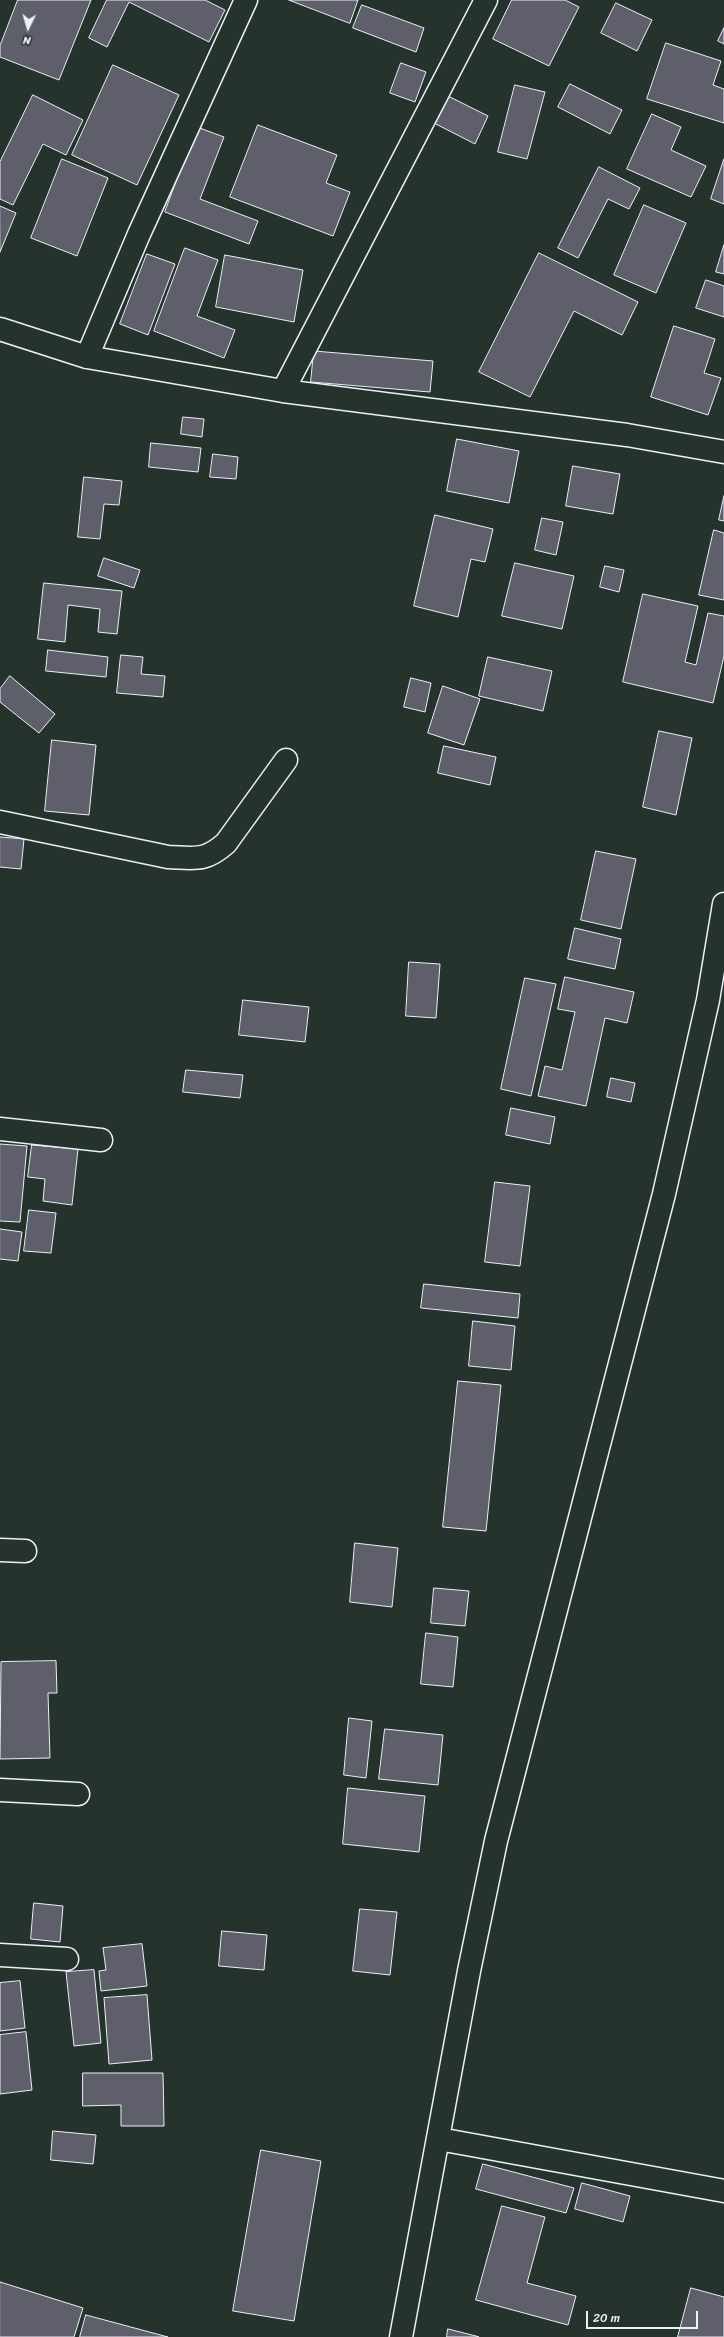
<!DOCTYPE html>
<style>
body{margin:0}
#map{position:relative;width:724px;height:2337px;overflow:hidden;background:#26332d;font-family:Sriracha,sans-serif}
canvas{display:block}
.north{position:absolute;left:8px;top:8px;width:40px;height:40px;-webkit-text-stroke:3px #26332d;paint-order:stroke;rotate:185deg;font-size:11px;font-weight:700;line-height:16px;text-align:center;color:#e8f1f8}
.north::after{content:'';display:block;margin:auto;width:14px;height:18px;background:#e8f1f8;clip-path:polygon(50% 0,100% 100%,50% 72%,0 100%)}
.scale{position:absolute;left:586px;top:2311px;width:112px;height:18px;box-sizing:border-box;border:2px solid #e8f1f8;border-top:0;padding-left:5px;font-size:12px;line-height:14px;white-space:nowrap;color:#e8f1f8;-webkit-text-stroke:3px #26332d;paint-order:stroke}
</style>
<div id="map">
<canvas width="724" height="2337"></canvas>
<div class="north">N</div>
<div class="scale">20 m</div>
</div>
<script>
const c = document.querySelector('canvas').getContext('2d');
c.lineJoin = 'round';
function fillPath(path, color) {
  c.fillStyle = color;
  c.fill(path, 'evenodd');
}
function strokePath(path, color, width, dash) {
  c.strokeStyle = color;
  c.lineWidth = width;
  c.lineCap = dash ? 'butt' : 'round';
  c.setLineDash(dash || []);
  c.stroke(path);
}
const building = new Path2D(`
 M 18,0 L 91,0 L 59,80 L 0,57 L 0,46 Z
 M 107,0 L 205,0 L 225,10 L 209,42 L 129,2 L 107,47 L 89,38 Z
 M 289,0 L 358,0 L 350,23 Z
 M 512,0 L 565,0 L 579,7 L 549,66 L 493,39 Z
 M 616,3 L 652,20 L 637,51 L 601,33 Z
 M 362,5 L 424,28 L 416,52 L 353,28 Z
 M 724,28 L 724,44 L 718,41 Z
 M 666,43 L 721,61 L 713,85 L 724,89 L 724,123 L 647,99 Z
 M 401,63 L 426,72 L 415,102 L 390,93 Z
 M 113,65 L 179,95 L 137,185 L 72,155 Z
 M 570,84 L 622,110 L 610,134 L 558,107 Z
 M 515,85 L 545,92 L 527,159 L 498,152 Z
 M 33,95 L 83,120 L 66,155 L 43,144 L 13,205 L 0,199 L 0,162 Z
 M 446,95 L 488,116 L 475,144 L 432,122 Z
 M 652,114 L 681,127 L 671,150 L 706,166 L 691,197 L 627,169 Z
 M 258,125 L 337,155 L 326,183 L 350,192 L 333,236 L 230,197 Z
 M 197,127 L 224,137 L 200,199 L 258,221 L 249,244 L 165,212 Z
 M 62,159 L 108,178 L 77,256 L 31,238 Z
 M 724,159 L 724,204 L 711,199 Z
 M 599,167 L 640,188 L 629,209 L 608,199 L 578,258 L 558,248 Z
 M 644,205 L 686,223 L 656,293 L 614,275 Z
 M 0,206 L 16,213 L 0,252 Z
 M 724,245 L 724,274 L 716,272 Z
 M 185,248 L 218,260 L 197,316 L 235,330 L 224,358 L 154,331 Z
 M 539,253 L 638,302 L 622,335 L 574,311 L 530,397 L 479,372 Z
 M 147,254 L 175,264 L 148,335 L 120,324 Z
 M 225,255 L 303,270 L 294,322 L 216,307 Z
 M 706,280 L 724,286 L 724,317 L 696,308 Z
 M 674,326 L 715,339 L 704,373 L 721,378 L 708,415 L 651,397 Z
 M 314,351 L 433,361 L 430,392 L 311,382 Z
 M 183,417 L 204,419 L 202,437 L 181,434 Z
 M 457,439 L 519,451 L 509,503 L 447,491 Z
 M 151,443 L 201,448 L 198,472 L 149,467 Z
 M 213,454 L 238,457 L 236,479 L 210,477 Z
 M 573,466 L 620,474 L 613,514 L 566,506 Z
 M 84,477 L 122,481 L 119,505 L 104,504 L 100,539 L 78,537 Z
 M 724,496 L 724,521 L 719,520 Z
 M 435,515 L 493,529 L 485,562 L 471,559 L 458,617 L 414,606 Z
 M 542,518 L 563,522 L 556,555 L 535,550 Z
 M 714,530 L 724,533 L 724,600 L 699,595 Z
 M 104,558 L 140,570 L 134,588 L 98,576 Z
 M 515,563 L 574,576 L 562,629 L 502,616 Z
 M 605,566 L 624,570 L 619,592 L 600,587 Z
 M 44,583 L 122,591 L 117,634 L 98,632 L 100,609 L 68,605 L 65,642 L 38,639 Z
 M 643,594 L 698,606 L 685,662 L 696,665 L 708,613 L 724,616 L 724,656 L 713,703 L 623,682 Z
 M 48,650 L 108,657 L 106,677 L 46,671 Z
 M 121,655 L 143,657 L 141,674 L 165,676 L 163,697 L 117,693 Z
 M 488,657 L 552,671 L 543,711 L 479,696 Z
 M 10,676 L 55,714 L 39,733 L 0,702 L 0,689 Z
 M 411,678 L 431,683 L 425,712 L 404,707 Z
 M 443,686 L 480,699 L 464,745 L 428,733 Z
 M 659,731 L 692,738 L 676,815 L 643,807 Z
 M 52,740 L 96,745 L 89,815 L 45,811 Z
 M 444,746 L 496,757 L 490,785 L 438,773 Z
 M 0,837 L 24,839 L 21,869 L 0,867 Z
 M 596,851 L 636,859 L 621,929 L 581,920 Z
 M 575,928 L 621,939 L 615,969 L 568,959 Z
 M 409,962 L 440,964 L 436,1018 L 406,1016 Z
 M 565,977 L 634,992 L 627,1023 L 605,1018 L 586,1106 L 538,1096 L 545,1066 L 562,1070 L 575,1012 L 558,1009 Z
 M 525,978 L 556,984 L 531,1096 L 501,1089 Z
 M 243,1000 L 309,1007 L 305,1042 L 239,1035 Z
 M 186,1070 L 243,1075 L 240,1098 L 183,1092 Z
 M 611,1078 L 635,1083 L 631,1102 L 607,1097 Z
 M 511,1108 L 555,1117 L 550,1144 L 506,1135 Z
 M 0,1144 L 27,1146 L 20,1222 L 0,1221 Z
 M 32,1145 L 78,1149 L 72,1205 L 43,1201 L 45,1179 L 28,1177 Z
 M 495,1182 L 530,1186 L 520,1266 L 485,1262 Z
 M 29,1210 L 56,1213 L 51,1253 L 24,1251 Z
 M 0,1229 L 22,1232 L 18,1261 L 0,1259 Z
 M 424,1284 L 520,1294 L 518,1318 L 421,1308 Z
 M 473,1321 L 515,1326 L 511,1370 L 469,1366 Z
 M 458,1381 L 501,1385 L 486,1531 L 443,1527 Z
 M 355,1543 L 398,1548 L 392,1607 L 350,1602 Z
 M 434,1588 L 469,1591 L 465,1626 L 431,1623 Z
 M 426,1633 L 458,1637 L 453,1687 L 421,1684 Z
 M 56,1661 L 57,1693 L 48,1693 L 50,1758 L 0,1759 L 1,1662 Z
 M 349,1718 L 372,1721 L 366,1778 L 344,1775 Z
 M 385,1729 L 443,1735 L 438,1785 L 379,1779 Z
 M 348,1788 L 425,1796 L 419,1852 L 343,1844 Z
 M 34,1903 L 63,1906 L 60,1942 L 31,1939 Z
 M 360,1909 L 397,1912 L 390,1975 L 353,1971 Z
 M 222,1931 L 267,1935 L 264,1970 L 219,1966 Z
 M 142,1944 L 147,1986 L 101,1991 L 99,1971 L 106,1970 L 103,1948 Z
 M 94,1970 L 101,2043 L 74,2046 L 66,1972 Z
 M 20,1981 L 25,2028 L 0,2031 L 0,1983 Z
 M 147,1995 L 152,2060 L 109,2064 L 104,1998 Z
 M 26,2032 L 32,2090 L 0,2094 L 0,2035 Z
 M 83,2073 L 163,2073 L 164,2126 L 121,2126 L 121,2105 L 83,2106 Z
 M 53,2131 L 96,2135 L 93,2164 L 51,2160 Z
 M 261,2150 L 321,2161 L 294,2321 L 233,2311 Z
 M 483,2164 L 574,2188 L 566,2213 L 476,2189 Z
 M 582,2183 L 630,2196 L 623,2222 L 575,2209 Z
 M 502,2206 L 545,2217 L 527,2283 L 576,2296 L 568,2325 L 476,2300 Z
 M 0,2282 L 83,2308 L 74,2337 L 0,2337 Z
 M 691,2288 L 724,2297 L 724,2337 L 678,2337 Z
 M 86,2315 L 168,2337 L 80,2337 Z
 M 448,2329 L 476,2336 L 479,2337 L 447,2337 Z`);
fillPath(building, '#5f5f6c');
strokePath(building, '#e8f1f8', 1);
const minor = new Path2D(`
 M 0,329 L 87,357 L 283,391 L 627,435 L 724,452
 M 87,357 L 139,234 L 246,0
 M 283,391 L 486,0
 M 0,822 L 168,857 C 195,858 205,862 226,843 L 286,760
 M 0,1129 L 101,1140
 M 0,1550 L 25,1551
 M 0,1790 L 78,1794
 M 0,1955 L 67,1959
 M 439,2139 L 724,2191
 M 401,2337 L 469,1971 L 496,1841 L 664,1194 L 708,1000 L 724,904`);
strokePath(minor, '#e8f1f8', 25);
strokePath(minor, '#26332d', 22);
</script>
